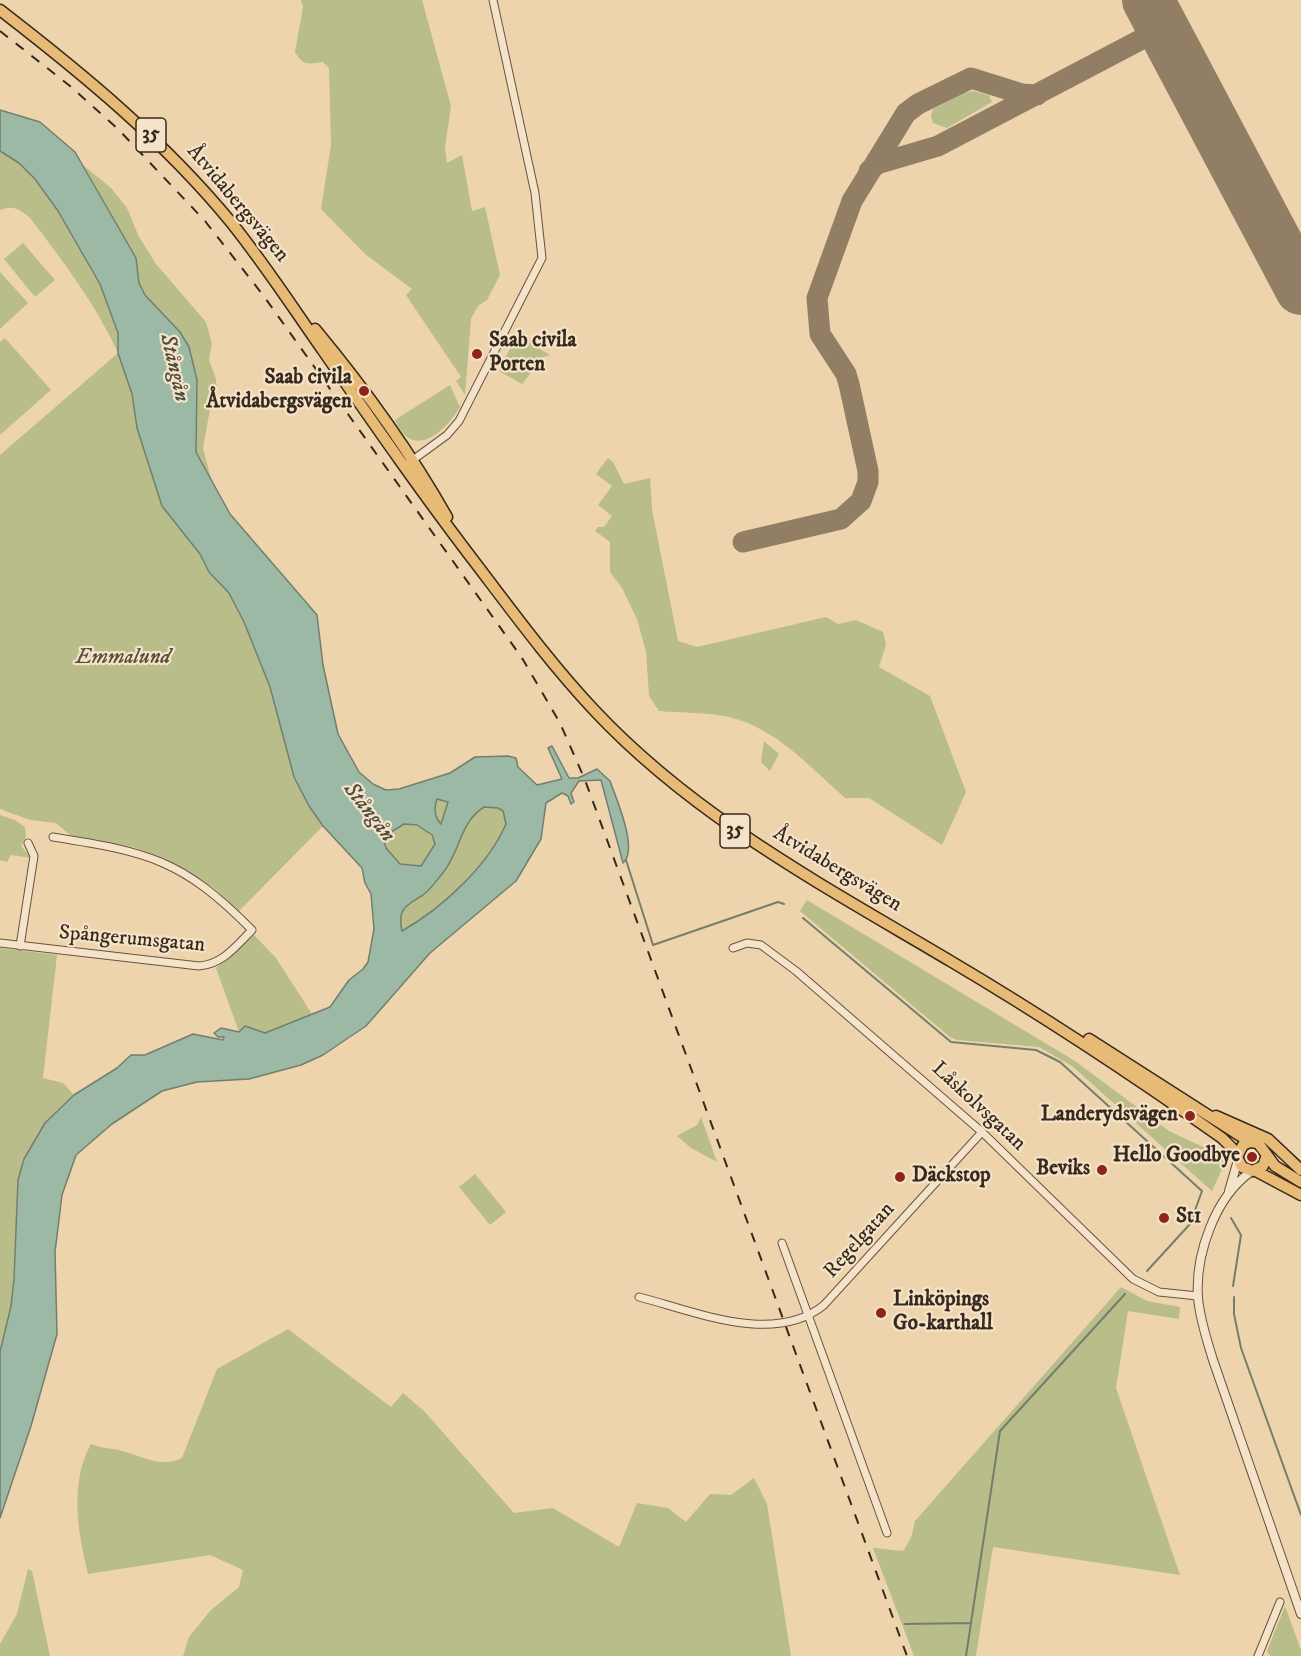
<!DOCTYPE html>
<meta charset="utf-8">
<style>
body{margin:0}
canvas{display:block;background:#eed4ac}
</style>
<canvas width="1301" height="1656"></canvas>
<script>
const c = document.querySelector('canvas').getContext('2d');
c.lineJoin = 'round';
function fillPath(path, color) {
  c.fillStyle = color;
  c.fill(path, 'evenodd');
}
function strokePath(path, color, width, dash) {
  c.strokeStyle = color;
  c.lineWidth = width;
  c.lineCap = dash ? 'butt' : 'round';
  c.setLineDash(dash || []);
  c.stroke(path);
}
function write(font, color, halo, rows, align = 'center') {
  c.font = font + ' "IM FELL DW Pica",serif';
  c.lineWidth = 4.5;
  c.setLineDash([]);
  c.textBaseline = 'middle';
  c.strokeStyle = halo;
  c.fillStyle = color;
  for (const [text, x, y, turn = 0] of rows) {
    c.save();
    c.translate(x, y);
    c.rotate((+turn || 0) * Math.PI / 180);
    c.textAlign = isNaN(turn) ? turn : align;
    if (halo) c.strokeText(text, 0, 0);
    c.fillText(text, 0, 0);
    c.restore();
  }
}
fillPath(new Path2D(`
 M 301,0 L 422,0 L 451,106 L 445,147 L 447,163 L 462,155 L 472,211 L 485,207 L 500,275 L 487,300 L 478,306 L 471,319 L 465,395 L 456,381 L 461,377 L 406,295 L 412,289 L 365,254 L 321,209 L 331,145 L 329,68 L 323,62 C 308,64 303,66 295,52 L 303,7 Z
 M 973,91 L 989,95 L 992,102 L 947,128 L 933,123 L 931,117 L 933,109 L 964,93 Z
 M 0,151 L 19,163 L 35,179 L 58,211 L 100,284 L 118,334 L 118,353 L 132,394 L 137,428 L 162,506 L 200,554 L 209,572 L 229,593 L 244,622 L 270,687 L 294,777 L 309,806 L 323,826 L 239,911 L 214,888 L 166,859 L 133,847 L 71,836 L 56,823 L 30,820 L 0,809 L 0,455 L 118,353 C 95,303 63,261 30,218 C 20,209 13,205 0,210 Z
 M 84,166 L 111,188 L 127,208 L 139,237 L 156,264 L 206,322 L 212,344 L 209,360 L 216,379 L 217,393 L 210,409 L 203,448 L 211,479 L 196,452 L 197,380 L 189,347 L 180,332 L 145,295 L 139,283 L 136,258 Z
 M 23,243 L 55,280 L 35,297 L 4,259 Z
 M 0,272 L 28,303 L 0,329 Z
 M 520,328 L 538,348 L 550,355 L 543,357 L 522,384 L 499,371 Z
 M 5,338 L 51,390 L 0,435 L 0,342 Z
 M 450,385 L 460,407 C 444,433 413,461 395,420 Z
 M 608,458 L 613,462 L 624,484 L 650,478 L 652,510 L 678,641 L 697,647 L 826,617 L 838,624 L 856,620 L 883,632 L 886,645 L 879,667 L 930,696 L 966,792 L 942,845 L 869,798 L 845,798 C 810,767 776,728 729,717 C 707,712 682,713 659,711 L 649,696 L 646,652 L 637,619 L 622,588 L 610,572 L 610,542 L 595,531 L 598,527 L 604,527 L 612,516 L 598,505 L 612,486 L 596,474 Z
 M 764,741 L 779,754 L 770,771 L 761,762 Z
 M 437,798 L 448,802 L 441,824 C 434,817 434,807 437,798 Z
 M 484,807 L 498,808 L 503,812 L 506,824 C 486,869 443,904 402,931 C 400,923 399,916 404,908 C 410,898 421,897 428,887 C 437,873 449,859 457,844 C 466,828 467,818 484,807 Z
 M 0,815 L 15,820 L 25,827 L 26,837 L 21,846 L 31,858 L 11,855 L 7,862 L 0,860 Z
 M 404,824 C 419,825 430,829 435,844 L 421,866 L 400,864 L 386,848 L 383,837 Z
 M 807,900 L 1075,1061 L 1169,1131 L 1218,1154 L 1223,1158 L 1223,1167 L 1212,1191 L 1072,1066 L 1039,1047 L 957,1040 L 950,1037 L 800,911 Z
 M 254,935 L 276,958 L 312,1014 L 265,1033 L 245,1026 L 239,1032 L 216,968 Z
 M 0,948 L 57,955 L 43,1078 L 63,1083 L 74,1095 L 56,1111 L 18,1180 L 14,1279 L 11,1306 L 0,1352 Z
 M 701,1117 L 717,1162 L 691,1148 L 677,1136 L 697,1125 Z
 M 475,1174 L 506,1212 L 490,1225 L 459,1187 Z
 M 1121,1287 L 1147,1301 L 1180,1307 L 1179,1319 L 1128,1311 L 1116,1388 L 1180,1575 L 993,1547 L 976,1656 L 914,1656 L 873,1548 L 903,1551 L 911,1538 L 915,1521 Z
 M 288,1329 L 391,1407 L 403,1393 L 424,1411 L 514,1513 L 553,1508 L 619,1547 L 637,1503 L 668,1508 L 686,1522 L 710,1494 L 731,1495 L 754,1478 L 767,1504 L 791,1656 L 183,1656 L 189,1637 L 210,1611 L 239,1587 L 243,1570 L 210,1555 L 88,1574 C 78,1532 69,1484 91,1444 C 100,1448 109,1448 118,1450 C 142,1455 158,1469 182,1458 L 217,1369 Z
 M 28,1569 L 32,1571 L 50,1656 L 0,1656 L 0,1644 L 17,1614 Z
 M 1285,1606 L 1301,1650 L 1301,1656 L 1270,1656 L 1267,1651 Z`), '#b8bd8a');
const water = new Path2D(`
 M 0,110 L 40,122 L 75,152 L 136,258 L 139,283 L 145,295 L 180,332 L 189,347 L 197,380 L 196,452 L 230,514 L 317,615 L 323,665 L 338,734 L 359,772 L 373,784 L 386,790 L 399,789 L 450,773 L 475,757 L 508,756 L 516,758 L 518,767 L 537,785 L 562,779 L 548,748 L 552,746 L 569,778 L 578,778 L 597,769 L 610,781 C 616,798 639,850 623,863 L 601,780 L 579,781 L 571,793 L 574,802 L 571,804 L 568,796 L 562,793 L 546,803 L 541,839 L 516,881 L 430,953 L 366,1026 L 323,1055 L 301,1065 L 249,1079 L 197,1082 L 162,1091 L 112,1124 L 76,1155 L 62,1195 L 55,1252 L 57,1334 L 31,1426 L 0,1518 L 0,1352 L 11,1306 L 14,1279 L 18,1180 L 24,1159 L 45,1123 L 74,1095 L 117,1068 L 131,1055 L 145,1055 L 193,1034 L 223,1040 L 224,1037 L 218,1037 L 214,1033 L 221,1028 L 239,1032 L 245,1026 L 265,1033 L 330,1007 L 349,980 L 363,969 L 368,962 L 374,929 L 371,894 L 365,883 L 362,868 L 323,826 L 309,806 L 294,777 L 270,687 L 244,622 L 229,593 L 209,572 L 200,554 L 162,506 L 137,428 L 132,394 L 118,353 L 118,333 L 100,284 L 58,211 L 35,179 L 19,163 L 0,151 ZM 437,799 L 448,802 L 441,824 C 434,817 434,807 437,799 ZM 484,807 L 498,808 L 503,811 L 506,824 C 488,866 442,908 402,931 C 397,908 406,906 423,895 C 430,890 437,880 442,874 C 461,852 458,824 484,807 ZM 404,824 L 417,825 L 432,835 L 435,844 L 421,866 L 400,864 L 386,848 L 383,837 Z`);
fillPath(water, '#9bb9a4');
strokePath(water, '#737f6e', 1.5);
strokePath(new Path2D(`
 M 626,860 L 653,945 L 778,902 L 784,904
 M 803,918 L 951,1042 L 1036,1050 L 1060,1062 L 1202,1191 L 1190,1224 L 1147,1271
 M 1231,1218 L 1241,1235 L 1233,1286
 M 1234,1297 L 1234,1314 L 1241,1348 L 1301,1515
 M 905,1624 L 971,1623
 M 966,1656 L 1000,1431 L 1125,1294`), '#737f6e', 2);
strokePath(new Path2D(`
 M 869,171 L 877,164 L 938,146 L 1163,28
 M 743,542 L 841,519 L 861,501 L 868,482 L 868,471 L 849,384 L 846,374 L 820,334 L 817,298 L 852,201 L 906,113 L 918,104 L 971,78 L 1022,94 L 1037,95`), '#927e64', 21);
strokePath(new Path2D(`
 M 1148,0 L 1301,289`), '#927e64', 52);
const minor = new Path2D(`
 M 410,462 L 447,435 L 459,421 L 542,258 L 535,193 L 493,0
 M 0,943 L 199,966 C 223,964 236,946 252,930 C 182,859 148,852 53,837
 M 20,946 L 34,856 L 28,843
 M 733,948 L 747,943 L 761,945 L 796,971 L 982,1132 L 1133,1279 L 1159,1292 L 1198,1296
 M 782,1243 L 887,1533
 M 639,1297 C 694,1311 774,1346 824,1305 L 982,1132
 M 1258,1656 L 1280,1602`);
const tertiary = new Path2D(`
 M 1252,1171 C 1215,1196 1195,1255 1198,1298 C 1200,1320 1207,1340 1213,1360 L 1301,1614
 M 1229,1191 L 1238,1160`);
const primary = new Path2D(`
 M 0,10 C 83,74 163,140 230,221 C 264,263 293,308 324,352 C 374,424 424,496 477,565 C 515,615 551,664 594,710 C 695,818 826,887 952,962 C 1045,1017 1134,1076 1222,1138 L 1238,1154
 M 315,329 C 364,388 409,450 447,517
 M 1089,1039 L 1250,1142
 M 1216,1116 L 1268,1139 L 1301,1170
 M 1267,1155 L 1263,1166 L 1252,1171 L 1242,1167 L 1237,1157 L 1243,1145 L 1250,1142 L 1258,1143 L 1275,1166 L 1301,1182
 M 1256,1171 L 1301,1195`);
strokePath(minor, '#655440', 9);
strokePath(tertiary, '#655440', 10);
strokePath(primary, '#37291c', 13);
strokePath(minor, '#f4e3c9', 7);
strokePath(tertiary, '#f4e3c9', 8);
strokePath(primary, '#e7ba76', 10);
strokePath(new Path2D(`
 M 0,31 L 70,86 L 118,129 L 205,221 L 263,295 L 522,658 L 560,723 L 585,780 L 907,1656`), '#37291c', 2, [10, 10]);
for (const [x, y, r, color] of [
 [477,354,6,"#8f2418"],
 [364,391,6,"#8f2418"],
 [1190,1116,6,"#8f2418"],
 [1252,1157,6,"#8f2418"],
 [1102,1170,6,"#8f2418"],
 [900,1177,6,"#8f2418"],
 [1164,1218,6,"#8f2418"],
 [881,1313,6,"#8f2418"]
]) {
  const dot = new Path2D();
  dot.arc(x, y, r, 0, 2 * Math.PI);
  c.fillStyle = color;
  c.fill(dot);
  strokePath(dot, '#f4e3c9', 2);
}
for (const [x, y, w] of [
 [151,135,30],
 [735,831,30]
]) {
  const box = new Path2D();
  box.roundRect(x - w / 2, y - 17, w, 34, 4.5);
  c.fillStyle = '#f4e3c9';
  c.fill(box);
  strokePath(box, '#37291c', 1.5);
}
write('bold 20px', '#37291c', null, [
 ["35",151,135],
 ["35",735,831]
]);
write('21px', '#37291c', '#f4e3c9', [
 ["Åtvidabergsvägen",237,204,50],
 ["Åtvidabergsvägen",837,870,31],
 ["Spångerumsgatan",132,940,5],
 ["Låskolvsgatan",978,1107,43],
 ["Regelgatan",860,1241,-48]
]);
write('bold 21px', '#37291c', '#f4e3c9', [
 ["Saab civila",489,342],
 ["Porten",489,366],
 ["Saab civila",352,379,"right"],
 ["Åtvidabergsvägen",352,403,"right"],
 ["Landerydsvägen",1178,1116,"right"],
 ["Hello Goodbye",1240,1157,"right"],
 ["Beviks",1090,1170,"right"],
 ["Däckstop",912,1177],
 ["St1",1176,1218],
 ["Linköpings",893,1301],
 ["Go-karthall",893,1325]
], 'left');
write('italic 21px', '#574e38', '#f4e3c9', [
 ["Emmalund",123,659]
]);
write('italic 22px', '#504d3e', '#f4e3c9', [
 ["Stångån",173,368,77],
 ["Stångån",368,813,52]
]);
</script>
